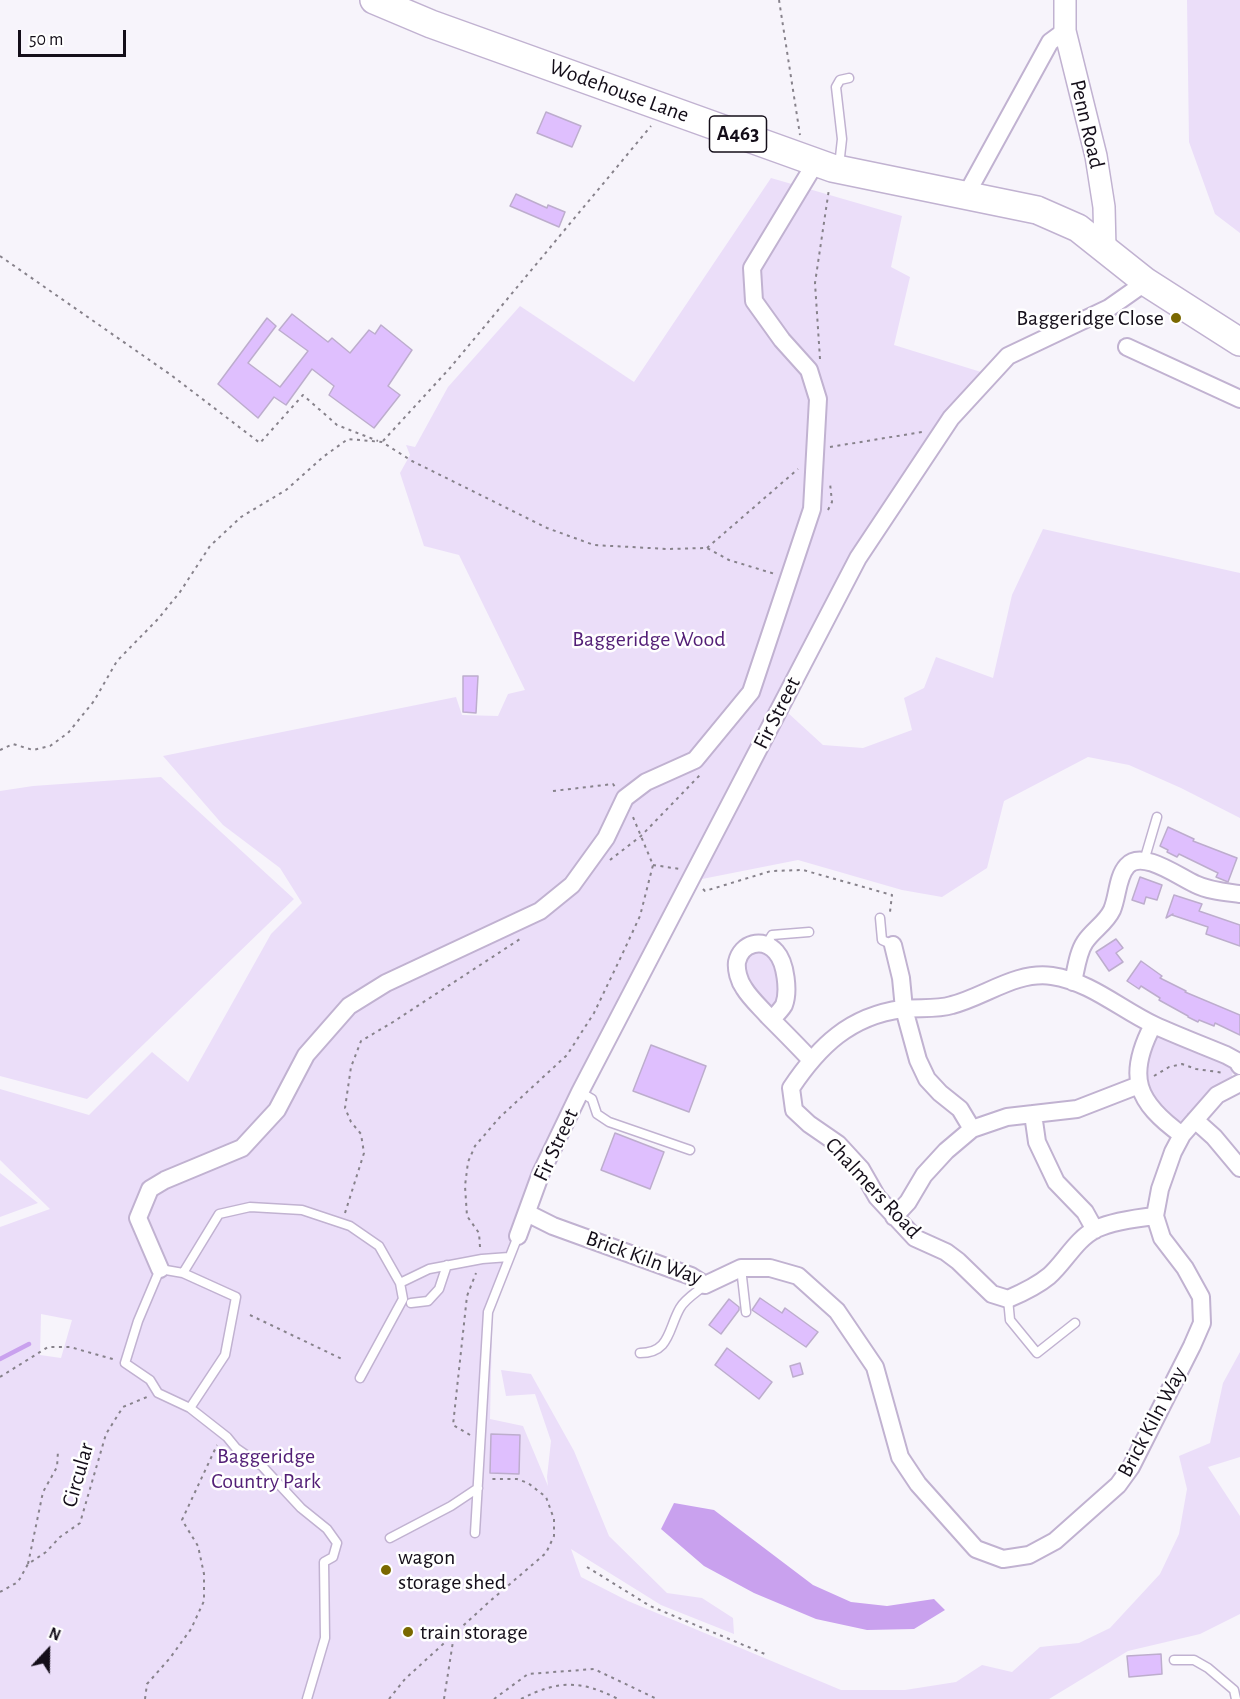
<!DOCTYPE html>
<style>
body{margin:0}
#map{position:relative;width:1240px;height:1699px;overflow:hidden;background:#f7f4fb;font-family:"Alegreya Sans",sans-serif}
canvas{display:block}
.north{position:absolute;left:18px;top:1621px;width:60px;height:60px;-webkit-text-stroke:4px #fff;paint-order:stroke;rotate:22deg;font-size:16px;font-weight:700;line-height:24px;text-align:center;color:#140e19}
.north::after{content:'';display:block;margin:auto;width:21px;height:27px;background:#140e19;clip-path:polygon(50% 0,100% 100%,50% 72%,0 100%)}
.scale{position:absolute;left:18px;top:30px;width:108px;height:27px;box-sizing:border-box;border:3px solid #140e19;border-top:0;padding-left:8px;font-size:18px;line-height:21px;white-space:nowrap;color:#140e19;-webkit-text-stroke:4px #fff;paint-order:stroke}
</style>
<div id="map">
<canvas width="1240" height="1699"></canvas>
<div class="north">N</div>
<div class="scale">50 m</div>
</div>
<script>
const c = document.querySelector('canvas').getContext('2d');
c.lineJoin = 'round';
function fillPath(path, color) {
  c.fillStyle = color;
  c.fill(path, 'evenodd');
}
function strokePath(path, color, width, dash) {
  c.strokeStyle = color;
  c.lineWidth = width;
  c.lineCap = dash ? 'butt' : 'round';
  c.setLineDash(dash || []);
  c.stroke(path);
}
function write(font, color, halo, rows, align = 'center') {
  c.font = font + ' "Alegreya Sans",sans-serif';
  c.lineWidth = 5;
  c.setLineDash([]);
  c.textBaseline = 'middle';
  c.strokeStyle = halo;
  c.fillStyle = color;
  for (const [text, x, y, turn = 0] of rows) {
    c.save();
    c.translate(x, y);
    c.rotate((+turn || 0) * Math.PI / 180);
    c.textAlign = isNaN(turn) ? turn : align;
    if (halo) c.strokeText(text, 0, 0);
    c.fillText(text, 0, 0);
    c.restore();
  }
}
fillPath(new Path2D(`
 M 1187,0 L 1240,0 L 1240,233 L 1215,214 L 1189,142 Z
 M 771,178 L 902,216 L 891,267 L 910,277 L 894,345 L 981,372 L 851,556 L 493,1286 L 490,1419 L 523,1426 L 548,1486 L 547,1477 L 551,1441 L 535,1394 L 506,1396 L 501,1370 L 531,1374 L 574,1451 L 609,1536 L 667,1593 L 702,1598 L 733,1618 L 734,1634 L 661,1605 L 571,1549 L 581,1577 L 628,1601 L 841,1690 L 905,1690 L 956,1682 L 982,1665 L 1012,1672 L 1040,1647 L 1079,1643 L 1110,1628 L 1160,1574 L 1179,1534 L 1187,1489 L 1179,1456 L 1210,1443 L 1223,1383 L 1240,1352 L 1240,1457 L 1208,1467 L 1240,1516 L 1240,1614 L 1200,1634 L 1128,1651 L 1049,1699 L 0,1699 L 0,1227 L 50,1209 L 0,1160 L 0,1089 L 89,1115 L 152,1052 L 188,1082 L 271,934 L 302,903 L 280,868 L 223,825 L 163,756 L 456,697 L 462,715 L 498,716 L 508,694 L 525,690 L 459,555 L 424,546 L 400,473 L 410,455 L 406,445 L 415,447 L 448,387 L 520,306 L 634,382 ZM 41,1314 L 72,1320 L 61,1358 L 40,1355 Z
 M 1043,529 L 1240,573 L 1240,818 L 1181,788 L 1129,765 L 1088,757 L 1004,801 L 987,868 L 942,897 L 902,890 L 798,860 L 702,879 L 779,717 L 787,712 L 823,745 L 863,748 L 912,730 L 904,698 L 924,688 L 936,657 L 993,678 L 1012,595 Z
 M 161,777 L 294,899 L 87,1099 L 0,1076 L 0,791 L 33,786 Z
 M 758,951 L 767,952 L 776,965 L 781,996 L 776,1005 L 769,1005 C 753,990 730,968 758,951 Z
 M 1158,1037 L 1168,1038 L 1228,1063 L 1233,1070 L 1232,1077 L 1186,1119 L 1179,1122 C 1153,1110 1132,1058 1158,1037 Z
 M 0,1173 L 38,1203 L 0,1217 Z`), '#ebdef9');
fillPath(new Path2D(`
 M 674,1503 L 714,1510 L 813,1585 L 851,1602 L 887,1606 L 934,1599 L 945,1610 L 914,1629 L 867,1630 L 816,1619 L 754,1593 L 704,1566 L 661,1529 Z`), '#c9a1ee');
strokePath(new Path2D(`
 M 0,1359 L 29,1344`), '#c9a1ee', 4.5);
const building = new Path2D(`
 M 546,112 L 581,126 L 572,147 L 537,133 Z
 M 516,194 L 547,208 L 548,205 L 565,212 L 559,227 L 510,206 Z
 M 292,314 L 328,342 L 332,338 L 350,353 L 369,330 L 375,334 L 381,325 L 412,350 L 388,386 L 400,395 L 374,428 L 329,395 L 334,386 L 312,369 L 286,405 L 274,397 L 258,418 L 218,384 L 267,318 L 276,326 L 248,363 L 280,387 L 308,351 L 279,330 Z
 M 463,676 L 478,676 L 476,713 L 463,712 Z
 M 1168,827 L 1194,839 L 1193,841 L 1237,858 L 1228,882 L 1216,877 L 1218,873 L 1179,854 L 1177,857 L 1167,852 L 1168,850 L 1160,846 Z
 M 1140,877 L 1162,885 L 1157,900 L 1146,897 L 1144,904 L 1132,900 Z
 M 1174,895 L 1202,904 L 1199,911 L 1240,925 L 1240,946 L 1206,934 L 1208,927 L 1172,915 L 1173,914 L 1166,918 Z
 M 1116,939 L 1123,948 L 1116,953 L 1123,962 L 1109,971 L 1096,952 Z
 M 1141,961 L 1162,976 L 1160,978 L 1186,991 L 1185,992 L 1240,1015 L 1240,1035 L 1215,1023 L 1214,1026 L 1199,1020 L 1198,1022 L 1188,1017 L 1188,1016 L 1159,1000 L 1160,998 L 1141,986 L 1139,989 L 1127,981 Z
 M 651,1045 L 706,1066 L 689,1112 L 633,1091 Z
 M 615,1133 L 664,1152 L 650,1189 L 601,1170 Z
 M 760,1298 L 782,1313 L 785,1308 L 818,1332 L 806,1347 L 752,1310 Z
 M 729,1299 L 739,1307 L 739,1310 L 721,1334 L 709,1325 Z
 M 727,1348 L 772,1382 L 759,1399 L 715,1365 Z
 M 800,1363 L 803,1374 L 793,1377 L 790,1366 Z
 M 491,1434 L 520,1435 L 519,1474 L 490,1473 Z
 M 1161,1654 L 1162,1674 L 1129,1677 L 1127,1656 Z`);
fillPath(building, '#dfbffe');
strokePath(building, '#bdadcd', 1.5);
const service = new Path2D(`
 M 839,166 L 842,139 L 836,87 L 840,80 L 849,78
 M 1144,861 L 1157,817
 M 880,918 L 882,940 L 893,945
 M 766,945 L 772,935 L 809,932
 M 580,1092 L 592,1099 L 597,1114 L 609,1122 L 690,1150
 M 741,1268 L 746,1312
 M 183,1273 L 219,1214 L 250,1207 L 302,1210 L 350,1226 L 379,1246 L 400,1283 L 403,1299 L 360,1378
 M 400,1283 L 429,1269 L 482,1259 L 509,1257
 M 1008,1299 L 1010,1320 L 1037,1353 L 1075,1323
 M 411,1303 L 428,1301 L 439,1289 L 447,1265
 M 640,1353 C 670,1353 668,1329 680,1308 C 685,1299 697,1292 705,1285
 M 190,1408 L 225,1355 L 236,1297 L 183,1273 L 160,1269 L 138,1321 L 125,1363 L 150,1380 L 158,1393 L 190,1408 L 227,1437 L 236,1448 L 262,1466 L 301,1508 L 327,1529 L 337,1543 L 333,1557 L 324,1562 L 325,1638 L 307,1699
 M 475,1533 L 488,1312 L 518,1236
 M 390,1538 L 451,1506 L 478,1488
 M 1174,1660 L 1194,1660 L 1208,1668 L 1234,1690 L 1236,1699`);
const minor = new Path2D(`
 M 966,195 L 1050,42 L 1065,31
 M 1127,347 L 1240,399
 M 893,945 L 901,978 L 904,1009 L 918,1060 L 927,1079 L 940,1093 L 960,1109 L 972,1129
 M 1073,982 C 1076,969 1078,952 1085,942 C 1093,930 1106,923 1112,910 C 1118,896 1117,877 1127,866 C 1142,849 1179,877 1195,884 C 1209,891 1225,892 1240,894
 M 772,1019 C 776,1015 781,1010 784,1005 C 789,992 786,963 776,952 C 763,937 741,943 737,962 C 736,970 739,981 744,988 C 750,998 760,1007 768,1016 C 782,1030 796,1044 810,1059
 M 1153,1025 C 1126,1076 1136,1102 1182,1135
 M 1033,1114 L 1037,1142 L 1056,1182 L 1085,1212 L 1095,1230
 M 1195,1120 L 1214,1137 L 1240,1168
 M 527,1213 L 553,1226 L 691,1276 L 705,1285 L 741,1268 L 770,1268 L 798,1276 L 837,1311 L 875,1367 L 900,1457 L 918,1484 L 976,1549 L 1003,1559 L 1029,1555 L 1055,1541 L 1118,1485 L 1131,1467 L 1192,1346 L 1202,1323 L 1201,1297 L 1185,1268 L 1162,1238 L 1155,1216 L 1160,1189 L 1173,1152 L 1182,1135 L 1217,1095 L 1240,1083
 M 1155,1216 C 1137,1218 1113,1221 1096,1229 C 1076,1239 1065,1262 1049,1276 C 1037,1286 1022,1293 1008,1299 L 992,1294 L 958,1261 L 946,1252 L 915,1238 L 877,1197 L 861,1169 L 838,1144 L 809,1124 L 794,1110 L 791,1088 C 819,1046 850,1016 902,1009 C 919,1007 936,1010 952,1005 C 986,996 1016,971 1052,976 C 1091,982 1120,1009 1154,1025 C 1178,1036 1202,1045 1226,1055 L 1237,1061 L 1240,1066
 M 894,1217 L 908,1202 L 924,1175 L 946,1151 L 972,1129 L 1007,1117 L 1077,1109 L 1139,1085
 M 518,1236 L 541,1173 L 580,1092 L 858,558 L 951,418 L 1008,356 L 1109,308 L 1146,282
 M 160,1269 L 138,1218 L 150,1189 L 165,1180 L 242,1148 L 277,1110 L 306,1055 L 349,1006 L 386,983 L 540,911 L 572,885 L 606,838 L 625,798 L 646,782 L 695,760 L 751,692 L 812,509 L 818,399 L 809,370 L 782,340 L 754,301 L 752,268 L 816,162`);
const tertiary = new Path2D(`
 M 1065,0 L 1065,31 L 1096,156 L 1104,207 L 1105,249`);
const primary = new Path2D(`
 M 374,0 L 431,24 L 832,168 L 1037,210 L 1078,228 L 1146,282 L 1240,342`);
strokePath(service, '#c1b2d1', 11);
strokePath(minor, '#c1b2d1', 20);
strokePath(tertiary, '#c1b2d1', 24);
strokePath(primary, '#c1b2d1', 30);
strokePath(new Path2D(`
 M 779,0 L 800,135
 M 0,256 L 171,375 L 260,443 L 303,395 L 337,425 L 378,441
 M 820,359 L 815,283 L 829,189
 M 383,441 L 450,368 L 651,126
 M 830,447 L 922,432
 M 828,510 L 832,502 L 830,483
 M 707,548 L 798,469
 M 0,750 L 13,744 L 33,750 L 50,746 L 68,733 L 94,701 L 117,661 L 158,619 L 180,592 L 210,546 L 241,517 L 286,490 L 323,457 L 348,439 L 382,442 L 412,461 L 547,528 L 594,545 L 667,549 L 707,548 L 729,560 L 775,574
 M 553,791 L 613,784 L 615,787
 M 610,860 L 641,836 L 700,775
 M 653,865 L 680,869
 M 703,889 L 705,891 L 771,871 L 803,870 L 892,895 L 890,912
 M 1154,1076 L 1169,1067 L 1182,1064 L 1196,1069 L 1225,1073
 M 345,1213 L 364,1153 L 361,1134 L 351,1122 L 345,1108 L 351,1067 L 361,1041 L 393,1022 L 520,939
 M 480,1247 L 479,1233 L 467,1216 L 465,1186 L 468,1162 L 475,1146 L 500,1117 L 567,1055 L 594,1013 L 620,959 L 640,916 L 653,865 L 633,817
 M 250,1315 L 344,1360
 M 0,1377 L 48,1347 L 70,1347 L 116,1360
 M 470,1435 L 453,1425 L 467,1296 L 476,1273
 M 28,1564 L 43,1492 L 57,1467 L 58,1451
 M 587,1567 L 650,1606 L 765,1654
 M 0,1592 L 18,1582 L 28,1564 L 46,1552 L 60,1537 L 80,1523 L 106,1434 L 123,1407 L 147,1397
 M 145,1699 L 147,1684 L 170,1658 L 191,1629 L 204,1601 L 204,1574 L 198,1546 L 182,1520 L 217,1445
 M 389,1699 L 405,1679 L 489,1602 L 546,1553 L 554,1536 L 554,1519 L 546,1497 L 528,1483 L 517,1479 L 489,1479
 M 444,1699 L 454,1635
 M 494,1699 L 528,1674 L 594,1669 L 657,1699
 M 521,1699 C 558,1680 581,1680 618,1699`), '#87828b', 2, [3, 4.5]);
strokePath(service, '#fff', 8);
strokePath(minor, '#fff', 16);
strokePath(tertiary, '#fff', 21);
strokePath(primary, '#fff', 27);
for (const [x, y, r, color] of [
 [1176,318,6,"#7a6800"],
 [386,1570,6,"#7a6800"],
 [408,1632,6,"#7a6800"]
]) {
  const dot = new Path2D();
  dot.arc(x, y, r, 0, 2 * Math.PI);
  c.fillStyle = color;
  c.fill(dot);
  strokePath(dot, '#fff', 2);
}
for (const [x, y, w] of [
 [738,134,57]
]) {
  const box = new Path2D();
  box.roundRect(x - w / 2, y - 18, w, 36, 4.5);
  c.fillStyle = '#fff';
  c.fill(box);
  strokePath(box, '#140e19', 1.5);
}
write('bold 21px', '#140e19', null, [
 ["A463",738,134]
]);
write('22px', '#140e19', '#fff', [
 ["Wodehouse Lane",619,91,20],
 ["Penn Road",1087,124,77],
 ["Fir Street",777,713,-63],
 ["Fir Street",556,1145,-65],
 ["Chalmers Road",873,1188,47],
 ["Brick Kiln Way",644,1258,20],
 ["Brick Kiln Way",1152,1422,-62],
 ["Circular",78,1475,-74]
]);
write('22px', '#140e19', '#fff', [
 ["Baggeridge Close",1164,318,"right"],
 ["wagon",398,1557],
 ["storage shed",398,1582],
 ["train storage",420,1632]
], 'left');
write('22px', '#521e76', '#fff', [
 ["Baggeridge Wood",649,639],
 ["Baggeridge",266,1456],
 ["Country Park",266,1481]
]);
</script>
